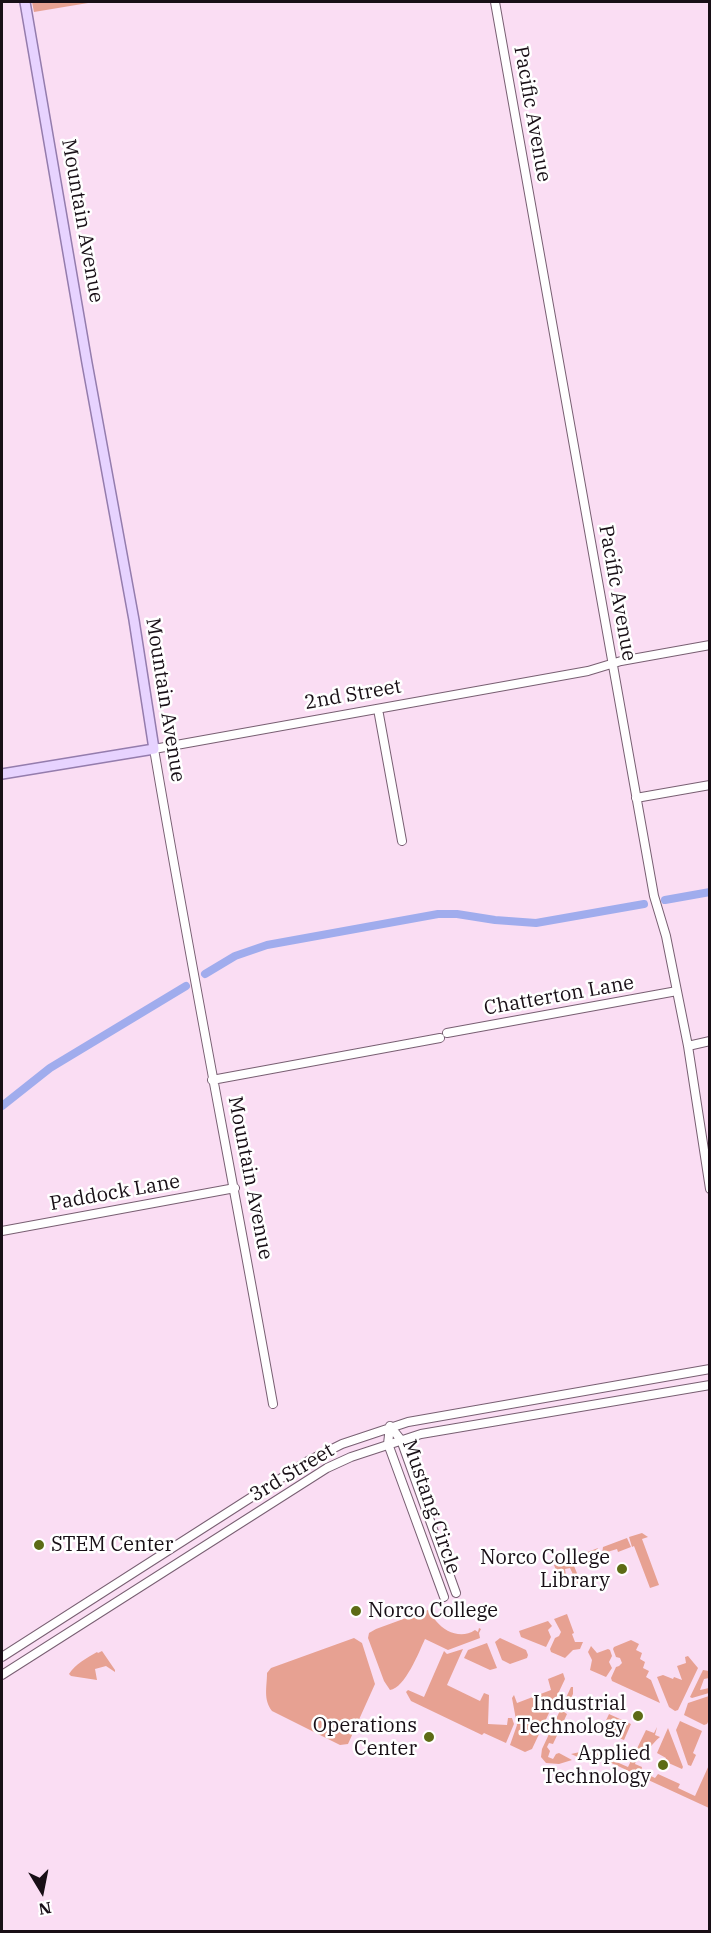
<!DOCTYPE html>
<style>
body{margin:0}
#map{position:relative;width:711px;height:1933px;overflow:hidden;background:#faddf3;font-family:"IBM Plex Serif",serif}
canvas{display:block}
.frame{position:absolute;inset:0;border:3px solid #180f16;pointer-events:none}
.north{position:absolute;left:12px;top:1861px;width:60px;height:60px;-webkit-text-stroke:4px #fff;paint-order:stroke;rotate:170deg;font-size:16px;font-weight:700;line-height:24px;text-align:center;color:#180f16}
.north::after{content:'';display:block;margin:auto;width:21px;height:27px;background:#180f16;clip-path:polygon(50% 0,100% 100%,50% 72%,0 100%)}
</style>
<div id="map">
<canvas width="711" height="1933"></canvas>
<div class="frame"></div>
<div class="north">N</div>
</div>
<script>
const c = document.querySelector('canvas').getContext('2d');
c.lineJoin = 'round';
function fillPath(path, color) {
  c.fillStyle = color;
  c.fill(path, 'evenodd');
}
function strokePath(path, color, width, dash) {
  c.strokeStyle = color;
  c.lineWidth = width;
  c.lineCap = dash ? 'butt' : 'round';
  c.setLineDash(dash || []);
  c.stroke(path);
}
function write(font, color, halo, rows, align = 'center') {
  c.font = font + ' "IBM Plex Serif",serif';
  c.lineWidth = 5;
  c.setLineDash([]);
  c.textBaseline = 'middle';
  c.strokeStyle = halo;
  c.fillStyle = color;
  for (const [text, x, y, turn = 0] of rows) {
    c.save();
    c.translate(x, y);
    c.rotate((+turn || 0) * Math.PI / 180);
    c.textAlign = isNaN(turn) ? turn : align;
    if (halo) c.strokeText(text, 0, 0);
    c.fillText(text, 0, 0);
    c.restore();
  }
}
fillPath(new Path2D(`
 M 32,2 L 94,2 L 34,12 Z
 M 642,1533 L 648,1537 L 642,1539 L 659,1585 L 650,1588 L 634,1546 L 632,1547 L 629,1537 Z
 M 627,1538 L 631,1547 L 618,1552 L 617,1549 L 604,1553 L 606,1560 L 596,1563 L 595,1560 L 598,1556 L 602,1554 L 603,1547 Z
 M 598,1548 C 593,1560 583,1559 574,1566 L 581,1583 L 578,1585 L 570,1568 L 565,1569 L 568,1589 L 562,1573 L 558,1575 L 554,1565 Z
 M 428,1610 C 431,1613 433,1617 436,1621 C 446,1633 462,1639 475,1630 L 478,1632 L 479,1628 L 481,1629 L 479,1633 L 480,1638 L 448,1650 L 425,1639 C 419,1652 405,1688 390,1690 L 384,1681 L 368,1638 L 369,1633 L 376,1629 Z
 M 567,1614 L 574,1633 L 572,1634 L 575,1642 L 583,1642 L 580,1649 L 573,1650 L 565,1658 L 551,1652 L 550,1649 L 555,1638 L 559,1636 L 561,1632 L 554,1619 Z
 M 548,1621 L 552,1626 L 548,1630 L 551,1637 L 546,1647 L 521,1637 L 519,1631 Z
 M 354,1638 L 362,1643 L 375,1684 L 348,1744 L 340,1745 L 272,1711 C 263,1699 267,1687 267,1673 L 271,1668 Z
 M 500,1638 L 526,1650 L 528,1655 L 527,1658 L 510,1664 L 502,1660 L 495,1642 Z
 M 631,1640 L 639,1644 L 636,1650 L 642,1653 L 640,1659 L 645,1662 L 643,1668 L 649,1671 L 646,1677 L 651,1680 L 660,1703 L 612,1681 L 611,1678 L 616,1667 L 619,1666 L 622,1663 L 620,1658 L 616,1657 L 613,1649 L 614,1647 Z
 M 487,1643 L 497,1668 L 490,1670 L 464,1658 L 468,1650 Z
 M 591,1646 L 597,1653 L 608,1649 L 610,1650 L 612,1656 L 609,1662 L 612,1668 L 606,1677 L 590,1670 L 592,1660 L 588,1652 Z
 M 463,1649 L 447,1685 L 480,1701 L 484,1693 L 489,1695 L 488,1724 L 507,1725 L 508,1718 L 512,1718 L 514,1724 L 506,1743 L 484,1733 L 482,1735 L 411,1701 L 406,1692 L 408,1690 L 424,1697 L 444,1651 L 447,1654 Z
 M 102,1651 L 115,1670 L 115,1672 L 106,1666 L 95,1669 L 97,1680 L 71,1676 L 69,1674 C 75,1664 87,1658 97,1652 L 98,1653 Z
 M 688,1656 L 698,1668 L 678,1710 L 675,1711 L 669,1707 L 657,1677 L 663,1675 L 673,1679 L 674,1677 L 682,1680 L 677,1666 L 686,1663 L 685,1657 Z
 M 703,1670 L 709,1671 L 709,1678 L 704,1679 L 700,1690 L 709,1688 L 709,1693 L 692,1698 L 690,1697 Z
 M 563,1673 L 565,1679 L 532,1749 L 525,1752 L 510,1745 L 517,1725 L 512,1698 L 514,1695 L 517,1703 L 551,1690 L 548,1679 Z
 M 571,1687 L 573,1687 L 573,1694 L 564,1712 L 567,1714 L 553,1744 L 549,1743 L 547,1747 L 550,1751 L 548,1757 L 553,1759 L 556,1754 L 559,1753 L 572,1760 L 559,1764 L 546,1763 L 541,1757 L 542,1749 Z
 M 709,1696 L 709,1720 L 707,1724 L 704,1725 L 684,1715 L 688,1703 Z
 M 609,1714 L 631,1724 L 624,1740 L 601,1731 Z
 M 680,1721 L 702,1731 L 693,1753 L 696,1755 L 691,1766 L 688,1765 L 676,1730 Z
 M 657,1727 L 655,1735 L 660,1737 C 652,1743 646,1755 637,1758 L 635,1764 L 642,1767 L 641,1771 L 655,1778 L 658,1774 L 680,1784 L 678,1788 L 695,1796 L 709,1765 L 709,1808 L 607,1761 L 580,1758 L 571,1754 L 589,1750 L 628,1767 L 646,1730 L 654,1733 Z
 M 668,1728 L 683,1767 L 682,1769 L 664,1761 L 666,1758 L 657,1753 Z`), '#e7a192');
strokePath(new Path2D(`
 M 665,900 L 710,892
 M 205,974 L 235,956 L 267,945 L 438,914 L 457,914 L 495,920 L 536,923 L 644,904
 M 2,1106 L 50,1068 L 186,986`), '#a0aced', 8);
const minor = new Path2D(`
 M 495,2 L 654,896 L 666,936 L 688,1046 L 710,1189
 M 378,709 L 402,841
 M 636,798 L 710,785
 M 447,1033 L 677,991
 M 688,1046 L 710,1041
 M 212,1080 L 440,1038
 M 2,1231 L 235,1188
 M 273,1404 C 234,1185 191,968 154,749 L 588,671 L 621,661 L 710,645
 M 390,1426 L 388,1444 L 391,1452 L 444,1597
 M 390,1426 L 401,1440 L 456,1593
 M 2,1657 L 308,1461 L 342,1444 L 408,1422 L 710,1369
 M 2,1675 L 327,1468 L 351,1457 L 421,1434 L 710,1385`);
const major = new Path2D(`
 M 2,774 L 154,749 L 134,620 L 87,363 L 25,2`);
strokePath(minor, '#785f72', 10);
strokePath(major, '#947cad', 12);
strokePath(minor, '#fff', 8);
strokePath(major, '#e7d3ff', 9);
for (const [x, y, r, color] of [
 [39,1545,6,"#5d6b15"],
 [622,1569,6,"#5d6b15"],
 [356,1611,6,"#5d6b15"],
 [638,1716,6,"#5d6b15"],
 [429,1737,6,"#5d6b15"],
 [663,1765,6,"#5d6b15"]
]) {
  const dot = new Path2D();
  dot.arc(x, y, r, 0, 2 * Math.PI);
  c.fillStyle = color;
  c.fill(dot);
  strokePath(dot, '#fff', 2);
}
write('20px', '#180f16', '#fff', [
 ["Pacific Avenue",532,114,80],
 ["Mountain Avenue",82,221,80],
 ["Pacific Avenue",617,593,80],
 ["2nd Street",353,695,-10],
 ["Mountain Avenue",165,700,81],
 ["Chatterton Lane",559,996,-10],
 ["Mountain Avenue",250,1178,79],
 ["Paddock Lane",115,1193,-10],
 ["3rd Street",292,1473,-31],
 ["Mustang Circle",431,1507,71]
]);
write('20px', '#180f16', '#fff', [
 ["STEM Center",51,1545,"left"],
 ["Norco College",610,1558],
 ["Library",610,1581],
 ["Norco College",368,1611,"left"],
 ["Industrial",626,1704],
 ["Technology",626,1727],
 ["Operations",417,1726],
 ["Center",417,1749],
 ["Applied",651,1754],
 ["Technology",651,1777]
], 'right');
</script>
